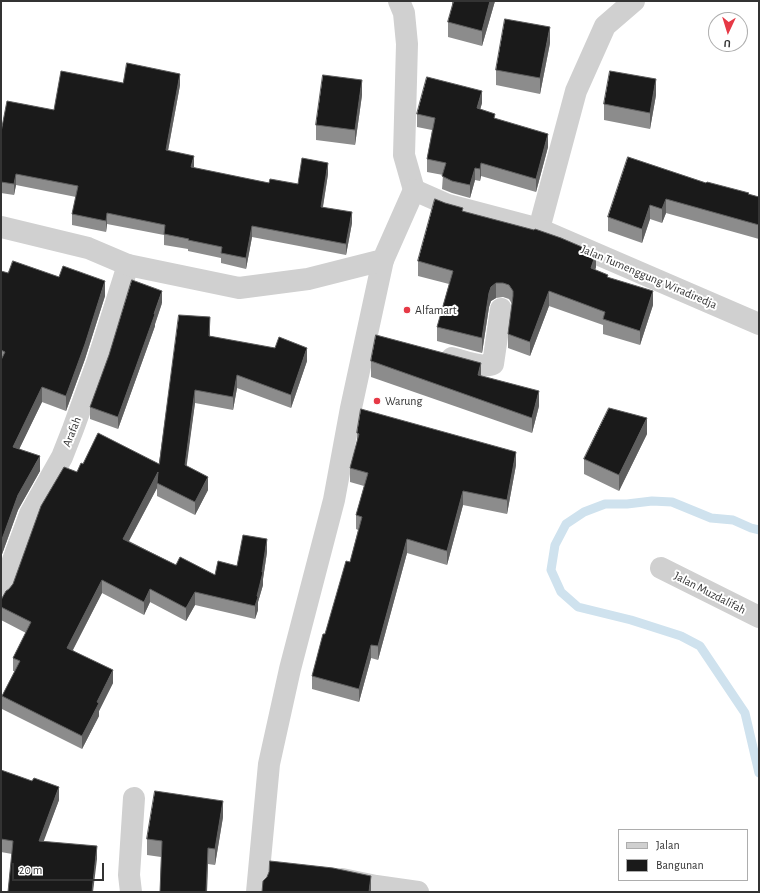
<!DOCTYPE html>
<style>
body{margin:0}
#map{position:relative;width:760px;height:893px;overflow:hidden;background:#fff;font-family:"Alegreya Sans",sans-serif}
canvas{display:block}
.frame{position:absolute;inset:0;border:2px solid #333;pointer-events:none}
.legend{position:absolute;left:618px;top:829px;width:130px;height:52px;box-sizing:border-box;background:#fff;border:1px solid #adadad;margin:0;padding:5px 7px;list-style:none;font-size:12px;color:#333}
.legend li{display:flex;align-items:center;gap:8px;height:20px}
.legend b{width:20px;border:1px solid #adadad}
.north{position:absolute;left:708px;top:12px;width:40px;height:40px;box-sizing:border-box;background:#fff;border:1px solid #adadad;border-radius:50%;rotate:184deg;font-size:11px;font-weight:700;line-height:16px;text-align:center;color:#333}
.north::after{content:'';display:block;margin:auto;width:14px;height:18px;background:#e63946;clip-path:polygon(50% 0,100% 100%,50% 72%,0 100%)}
.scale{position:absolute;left:12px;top:863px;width:92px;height:18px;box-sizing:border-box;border:2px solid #333;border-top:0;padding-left:5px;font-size:12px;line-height:14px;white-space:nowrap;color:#333;-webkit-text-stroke:3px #fff;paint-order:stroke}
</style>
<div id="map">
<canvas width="760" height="893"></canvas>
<div class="frame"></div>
<ul class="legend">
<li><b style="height:5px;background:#d0d0d0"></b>Jalan</li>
<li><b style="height:11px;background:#1a1a1a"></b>Bangunan</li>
</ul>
<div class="north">U</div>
<div class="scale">20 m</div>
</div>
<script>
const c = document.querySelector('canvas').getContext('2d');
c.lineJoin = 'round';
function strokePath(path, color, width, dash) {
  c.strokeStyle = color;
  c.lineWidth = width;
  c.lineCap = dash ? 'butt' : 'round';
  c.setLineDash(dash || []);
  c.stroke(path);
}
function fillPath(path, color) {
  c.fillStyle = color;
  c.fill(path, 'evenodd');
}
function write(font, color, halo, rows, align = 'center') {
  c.font = font + ' "Alegreya Sans",sans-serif';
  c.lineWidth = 4;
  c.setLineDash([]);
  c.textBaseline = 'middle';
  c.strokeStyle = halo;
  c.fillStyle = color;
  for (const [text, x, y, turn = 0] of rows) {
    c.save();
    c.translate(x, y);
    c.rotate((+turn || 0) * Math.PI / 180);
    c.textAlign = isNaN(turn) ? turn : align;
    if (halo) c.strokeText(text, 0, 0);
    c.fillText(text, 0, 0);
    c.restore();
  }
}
strokePath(new Path2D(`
 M 759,530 L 751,528 L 733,520 L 711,518 L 672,502 L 652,501 L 627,504 L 605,504 L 584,512 L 566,524 L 555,545 L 551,570 L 561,592 L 578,607 L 631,620 L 681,636 L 700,646 L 745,713 L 759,773`), '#cfe2ee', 9);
strokePath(new Path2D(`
 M 399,1 L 404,13 L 407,44 L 404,155 L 414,190
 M 539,229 L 576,91 L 605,26 L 634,1
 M 452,358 C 463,361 483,369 493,364 L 501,309
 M 661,568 L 759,617
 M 1,593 L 30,514 L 62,457 L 73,429 L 97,363 L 128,265
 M 342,879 L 376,886 L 418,892
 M 131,892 L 129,875 L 134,798
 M 257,892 L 269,764 L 290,669 L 334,500 L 351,408 L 383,260`), '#d0d0d0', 22);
strokePath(new Path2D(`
 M 1,227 L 88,248 L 128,265 L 239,288 L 308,279 L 383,260 L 414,190 L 448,205 L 539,229 L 759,324`), '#d0d0d0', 22);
fillPath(new Path2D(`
 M 452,1 L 495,1 L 482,46 L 448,37 L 448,22 L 452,6 Z
 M 550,43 L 540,94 L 496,85 L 496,70 Z
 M 123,83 L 180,85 L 168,151 L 193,168 L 269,183 L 298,184 L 328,174 L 323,207 L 352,223 L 346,255 L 252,237 L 246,269 L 221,263 L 221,258 L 188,251 L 188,249 L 164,245 L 164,235 L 107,224 L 106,232 L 72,225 L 72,214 L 76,197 L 16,185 L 14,195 L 1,193 L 1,132 L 54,110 Z
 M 362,95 L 355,145 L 316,140 L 316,125 Z
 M 656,95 L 650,129 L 604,120 L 604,104 Z
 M 482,103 L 480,109 L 495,119 L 548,147 L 536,192 L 481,176 L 480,181 L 475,180 L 470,198 L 452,193 L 442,189 L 443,175 L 427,172 L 427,159 L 432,130 L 417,127 L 417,114 Z
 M 706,183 L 759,197 L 759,239 L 666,213 L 662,223 L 650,219 L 642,243 L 608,231 L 608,217 Z
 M 463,211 L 596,267 L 595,270 L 608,277 L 653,305 L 640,345 L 603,334 L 603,325 L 549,306 L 530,356 L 508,348 L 508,334 L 512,304 L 509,299 L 503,297 L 496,298 L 491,301 L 489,307 L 482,353 L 437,341 L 437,327 L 449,284 L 418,276 L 418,261 Z
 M 1,271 L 8,273 L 105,296 L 85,359 L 66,411 L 42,402 L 19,449 L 40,471 L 18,510 L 1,557 Z
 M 162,303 L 155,324 L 155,326 L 118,429 L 90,419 L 90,407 Z
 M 210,330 L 210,336 L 307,361 L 291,408 L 237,388 L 233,410 L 195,403 L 186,466 L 208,490 L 195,515 L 157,496 L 157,488 L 129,541 L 176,565 L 215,575 L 267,552 L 263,579 L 263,585 L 258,602 L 258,610 L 255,619 L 195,605 L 186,621 L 150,602 L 144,615 L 102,593 L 73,650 L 113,683 L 99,711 L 99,716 L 82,749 L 2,709 L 2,696 L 15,671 L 13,671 L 13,658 L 26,633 L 1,620 L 1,600 L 13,584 L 77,472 L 83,464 L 159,464 Z
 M 371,361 L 481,376 L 539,406 L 532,433 L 371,377 Z
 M 357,433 L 516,465 L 507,514 L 463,505 L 447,565 L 407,553 L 378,660 L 371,658 L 359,702 L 312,689 L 312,676 L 325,634 L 350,562 L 358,530 L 356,529 L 356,515 L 364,486 L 350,482 L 350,468 L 357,442 Z
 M 647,434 L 619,491 L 584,474 L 584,459 Z
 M 1,770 L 59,800 L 43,841 L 97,859 L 8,892 L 12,854 L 1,852 Z
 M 223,817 L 215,865 L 208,864 L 207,892 L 160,892 L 161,857 L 147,855 L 147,839 Z`), '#8c8c8c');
fillPath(new Path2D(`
 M 490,1 L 495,1 L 482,46 L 482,31 Z
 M 550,27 L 550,43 L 540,94 L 540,78 Z
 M 180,74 L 180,85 L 166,161 L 166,150 Z
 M 656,79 L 656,95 L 650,129 L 650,113 Z
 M 362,80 L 362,95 L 355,145 L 355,130 Z
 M 482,91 L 482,103 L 477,121 L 477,108 Z
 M 548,134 L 548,147 L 536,192 L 536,179 Z
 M 194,156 L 194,167 L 191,178 L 191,167 Z
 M 328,163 L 328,174 L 321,218 L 321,207 Z
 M 481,163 L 481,176 L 480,181 L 480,169 Z
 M 475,168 L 475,180 L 470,198 L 470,185 Z
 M 16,174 L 16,185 L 14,195 L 14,184 Z
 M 666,199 L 666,213 L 662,223 L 662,209 Z
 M 650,205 L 650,219 L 642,243 L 642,229 Z
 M 352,212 L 352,223 L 346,255 L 346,244 Z
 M 107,213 L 107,224 L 106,232 L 106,221 Z
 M 252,226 L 252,237 L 246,269 L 246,258 Z
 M 596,253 L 596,267 L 591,282 L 591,268 Z
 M 105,281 L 105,296 L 85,359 L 66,411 L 66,396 Z
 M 496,283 L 496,298 L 491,301 L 489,307 L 482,353 L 482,338 L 489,293 L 491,287 Z
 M 162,291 L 162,303 L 155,324 L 155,326 L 118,429 L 118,417 Z
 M 549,291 L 549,306 L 530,356 L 530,342 Z
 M 653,291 L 653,305 L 640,345 L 640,331 Z
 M 210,317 L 210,330 L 209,349 L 209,336 Z
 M 307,348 L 307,361 L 291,408 L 291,395 Z
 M 481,363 L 481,378 L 478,375 Z
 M 237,375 L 237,388 L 233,410 L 233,397 Z
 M 42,387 L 42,402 L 13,462 L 13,447 Z
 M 195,390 L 195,403 L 185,478 L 185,465 Z
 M 539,391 L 539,406 L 532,433 L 532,418 Z
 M 647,418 L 647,434 L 619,491 L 619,475 Z
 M 516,452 L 516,465 L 507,514 L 507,500 Z
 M 40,456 L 40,471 L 18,510 L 1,557 L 1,542 L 18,495 Z
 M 158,472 L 157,488 L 123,552 L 123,539 Z
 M 208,477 L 208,490 L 195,515 L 195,502 Z
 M 463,491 L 463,505 L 447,565 L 447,551 Z
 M 267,539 L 267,552 L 263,579 L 263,585 L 258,602 L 258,610 L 255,619 L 255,606 Z
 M 407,539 L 407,553 L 378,660 L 378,646 Z
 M 102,580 L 102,593 L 67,661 L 67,648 Z
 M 150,589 L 150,602 L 144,615 L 144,602 Z
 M 195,592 L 195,605 L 186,621 L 186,608 Z
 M 371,645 L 371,658 L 359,702 L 359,689 Z
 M 113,670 L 113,683 L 99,711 L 99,716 L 82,749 L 82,736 L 97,702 Z
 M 59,787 L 59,800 L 39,854 L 39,841 Z
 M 223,801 L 223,817 L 215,865 L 215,849 Z
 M 97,846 L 97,859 L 93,892 L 92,892 Z
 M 208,848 L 207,892 L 206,892 Z
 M 371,876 L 371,892 L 369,892 Z`), '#5f5f5f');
const building = new Path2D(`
 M 454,1 L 490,1 L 482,31 L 448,22 Z
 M 505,19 L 550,27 L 540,78 L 496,70 Z
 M 127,63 L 180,74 L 166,150 L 194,156 L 191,167 L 269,183 L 270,179 L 298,184 L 302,158 L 328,163 L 321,207 L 352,212 L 346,244 L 252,226 L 246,258 L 221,253 L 222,247 L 188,240 L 189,239 L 164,234 L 165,225 L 107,213 L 106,221 L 72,214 L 78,186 L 16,174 L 14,184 L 1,182 L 1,132 L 7,101 L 54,110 L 61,71 L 123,83 Z
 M 610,71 L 656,79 L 650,113 L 604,104 Z
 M 323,75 L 362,80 L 355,130 L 316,125 Z
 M 427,77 L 482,91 L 477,108 L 495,114 L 494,118 L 548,134 L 536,179 L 481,163 L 480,169 L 475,168 L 470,185 L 452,181 L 442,176 L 446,163 L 427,159 L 435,118 L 417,114 Z
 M 628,157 L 706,183 L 707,182 L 749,193 L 748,194 L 759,197 L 759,225 L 666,199 L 662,209 L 650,205 L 642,229 L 608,217 Z
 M 435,199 L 445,203 L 463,208 L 462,211 L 534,230 L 535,229 L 561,238 L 596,253 L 591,268 L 608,275 L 607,277 L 653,291 L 640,331 L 603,319 L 605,312 L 549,291 L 530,342 L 508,334 L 513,296 L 513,291 L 509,285 L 503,283 L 496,283 L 491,287 L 489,293 L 482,338 L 437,327 L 453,271 L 418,261 Z
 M 13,261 L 59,277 L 63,266 L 105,281 L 85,344 L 66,396 L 42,387 L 13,447 L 40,456 L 18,495 L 1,542 L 1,360 L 5,352 L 1,350 L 1,271 L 8,273 Z
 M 132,280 L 162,291 L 154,314 L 155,314 L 118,417 L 90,407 L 109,355 Z
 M 179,315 L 210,317 L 209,336 L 275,348 L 279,337 L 307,348 L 291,395 L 237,375 L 233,397 L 195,390 L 185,465 L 208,477 L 195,502 L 157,483 L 158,472 L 123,539 L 176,565 L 180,557 L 215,575 L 218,561 L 237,566 L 243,535 L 267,539 L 262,572 L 263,572 L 257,596 L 258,597 L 255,606 L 195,592 L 186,608 L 150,589 L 144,602 L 102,580 L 67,648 L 113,670 L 97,702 L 99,703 L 82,736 L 2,696 L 20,661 L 13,658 L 31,622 L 1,607 L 1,600 L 6,591 L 9,589 L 13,584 L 41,506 L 64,467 L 77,472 L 81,463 L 83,464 L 98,433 L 159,464 Z
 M 376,335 L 481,363 L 478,375 L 539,391 L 532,418 L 371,361 Z
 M 609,408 L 647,418 L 619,475 L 584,459 Z
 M 361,409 L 516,452 L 507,500 L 463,491 L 447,551 L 407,539 L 378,646 L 371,645 L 359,689 L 312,676 L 323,634 L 325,634 L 346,561 L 350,562 L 362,517 L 356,515 L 368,473 L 350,468 L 359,434 L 357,433 Z
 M 1,770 L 32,781 L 34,778 L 59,787 L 39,841 L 97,846 L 92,892 L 95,892 L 8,892 L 13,841 L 1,839 Z
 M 155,791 L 223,801 L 215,849 L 208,848 L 206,892 L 160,892 L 162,841 L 147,839 Z
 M 270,861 L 333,868 L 371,876 L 369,892 L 262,892 L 263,881 L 267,877 L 269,872 Z`);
fillPath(building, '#1a1a1a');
strokePath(building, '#5f5f5f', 1);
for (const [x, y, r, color] of [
 [407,310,4,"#e63946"],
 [377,401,4,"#e63946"]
]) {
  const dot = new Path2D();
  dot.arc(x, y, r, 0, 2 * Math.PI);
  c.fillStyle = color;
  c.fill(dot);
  strokePath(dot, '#fff', 1.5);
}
write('12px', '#333', '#fff', [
 ["Jalan Tumenggung Wiradiredja",649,277,23],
 ["Arafah",72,432,-68],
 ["Jalan Muzdalifah",710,593,27]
]);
write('12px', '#333', '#fff', [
 ["Alfamart",415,310],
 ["Warung",385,401]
], 'left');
</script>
